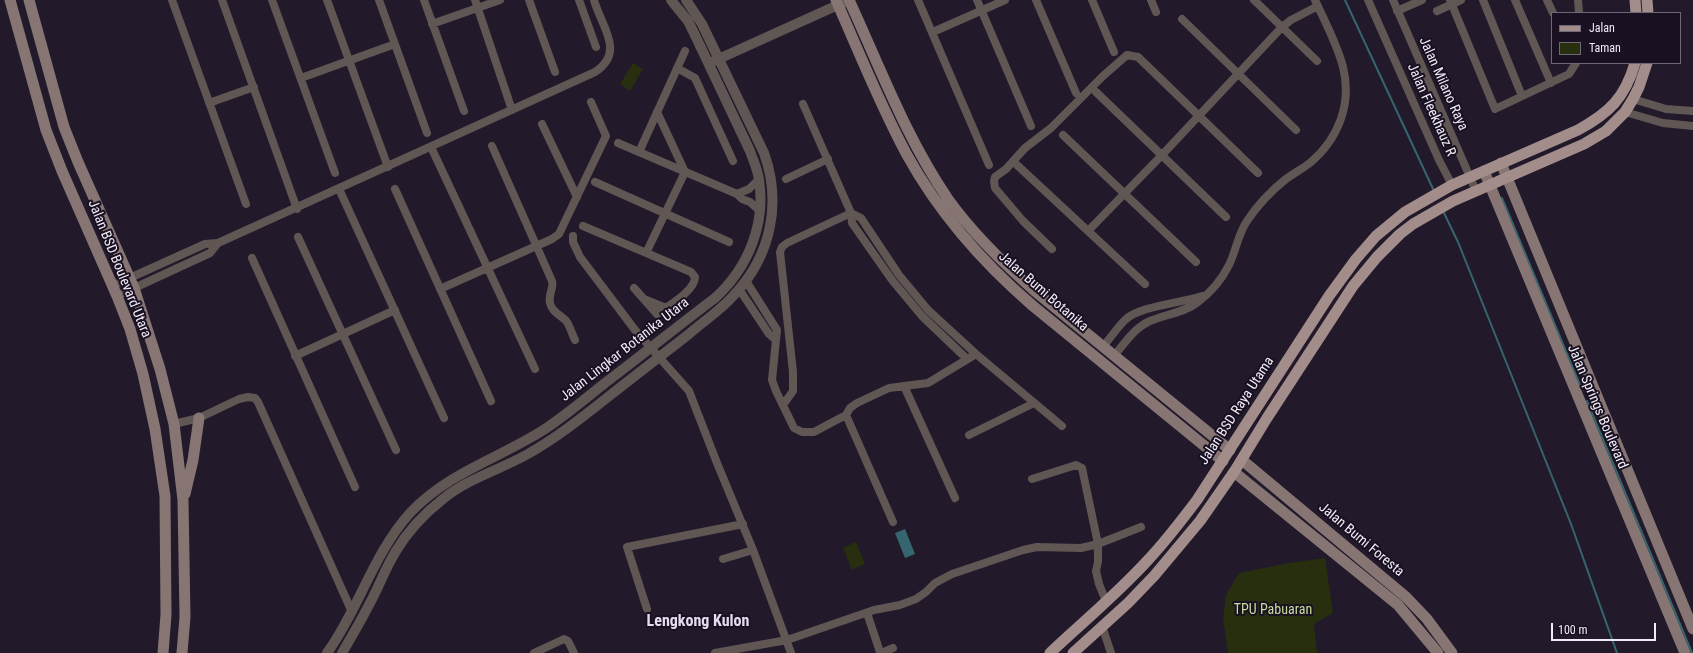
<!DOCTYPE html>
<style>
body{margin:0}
#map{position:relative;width:1693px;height:653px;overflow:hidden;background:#221a2b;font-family:"Roboto Condensed",sans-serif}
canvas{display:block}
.legend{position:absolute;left:1551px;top:12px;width:130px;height:52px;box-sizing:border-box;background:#191121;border:1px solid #6f6977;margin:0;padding:5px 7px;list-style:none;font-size:12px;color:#f1ecf7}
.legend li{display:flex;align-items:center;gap:8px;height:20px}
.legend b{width:20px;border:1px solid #6f6977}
.scale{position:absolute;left:1551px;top:623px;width:105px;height:18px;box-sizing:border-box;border:2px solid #f1ecf7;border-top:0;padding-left:5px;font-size:12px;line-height:14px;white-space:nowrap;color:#f1ecf7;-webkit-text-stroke:3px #191121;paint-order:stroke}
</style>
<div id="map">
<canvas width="1693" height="653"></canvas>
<ul class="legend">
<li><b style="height:5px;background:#a38d8a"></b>Jalan</li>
<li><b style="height:11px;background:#272f0e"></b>Taman</li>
</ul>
<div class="scale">100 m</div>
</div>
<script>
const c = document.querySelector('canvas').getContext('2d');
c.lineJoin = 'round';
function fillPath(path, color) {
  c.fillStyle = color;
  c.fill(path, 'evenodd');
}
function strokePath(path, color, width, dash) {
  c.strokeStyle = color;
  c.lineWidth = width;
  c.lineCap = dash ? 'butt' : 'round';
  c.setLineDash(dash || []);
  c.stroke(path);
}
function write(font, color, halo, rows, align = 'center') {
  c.font = font + ' "Roboto Condensed",sans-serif';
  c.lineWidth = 4;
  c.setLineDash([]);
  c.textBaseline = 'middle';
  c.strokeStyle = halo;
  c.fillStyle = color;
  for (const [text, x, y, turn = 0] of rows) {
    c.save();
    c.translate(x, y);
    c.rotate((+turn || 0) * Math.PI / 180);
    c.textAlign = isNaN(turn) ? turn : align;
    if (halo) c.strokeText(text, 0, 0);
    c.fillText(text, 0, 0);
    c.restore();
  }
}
fillPath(new Path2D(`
 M 633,63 L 643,69 L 630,91 L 620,84 Z
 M 856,542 L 865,564 L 852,570 L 843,548 Z
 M 1325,558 L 1333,613 L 1314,624 L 1317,653 L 1228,653 L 1223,618 L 1226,595 L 1239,573 L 1289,563 Z`), '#272f0e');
fillPath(new Path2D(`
 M 905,529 L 915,554 L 905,558 L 895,533 Z`), '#35666f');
strokePath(new Path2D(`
 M 1345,0 L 1434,191
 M 1502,198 L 1580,385
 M 1443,211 L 1458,242 L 1571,524 L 1617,653
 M 1587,401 L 1692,653`), '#35666f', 2);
strokePath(new Path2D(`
 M 172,0 L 246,204
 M 222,0 L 297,209
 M 272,0 L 335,173
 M 327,0 L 388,167
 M 379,0 L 427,133
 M 424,0 L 464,111
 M 475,0 L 512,110
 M 529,0 L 555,72
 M 579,0 L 596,47
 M 918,0 L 989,165
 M 977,0 L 1031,126
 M 1036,0 L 1076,93
 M 1092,0 L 1114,52
 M 1151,0 L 1156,12
 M 1254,0 L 1317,61
 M 1368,0 L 1439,160 L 1452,185
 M 1393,0 L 1476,191
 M 1450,0 L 1495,109 L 1569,74 L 1576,63
 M 1483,0 L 1522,96
 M 1515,0 L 1551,83
 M 1547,0 L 1553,13
 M 1578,0 L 1579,13
 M 1397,11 L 1422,0
 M 1437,11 L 1461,0
 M 1182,19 L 1296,130
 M 432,24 L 500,0
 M 933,32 L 1005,0
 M 677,68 L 695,78 L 733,161
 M 301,78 L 395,44
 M 1096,92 L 1226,217
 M 1633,99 L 1666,109 L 1693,111
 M 209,103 L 254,87
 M 803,104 L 851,213 L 852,223 L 892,280 L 922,316 L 967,359
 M 1625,112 L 1663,123 L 1693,126
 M 542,124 L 577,197
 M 1063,135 L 1196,262
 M 618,143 L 737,194 L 742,199 L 750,202 L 760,211
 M 492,146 L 552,281 C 554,289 548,294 550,303 C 552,313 562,315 567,322 C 570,327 572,334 575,340
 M 431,147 L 535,369
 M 639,152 L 685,51
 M 1017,165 L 1145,284
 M 786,179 L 828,159
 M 595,182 L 729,242
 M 339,189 L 444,418
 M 395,189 L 491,401
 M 737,194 L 749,189 L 759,179
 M 851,213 L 861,218 L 899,275 L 928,310 L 976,354 L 1062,426
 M 583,226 L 691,272 L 695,277 C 695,291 668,306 657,314 L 634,288
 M 1089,230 L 1162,155 L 1282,27 L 1291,20 L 1318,6
 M 573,236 L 573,242 L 580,257 L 635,330 L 689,391 L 717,463 L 753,550 L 791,653
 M 298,237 L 396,450
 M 1052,249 L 1023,221 L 995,188 L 994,181 L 995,177 L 1006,169 L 1025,148 L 1051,128 L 1103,76 L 1127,55 L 1138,57 L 1258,173
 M 646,253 L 685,172 L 657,112
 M 252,258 L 355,487
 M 746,281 L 777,330 L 772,380 L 776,391 L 794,428 L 802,432 L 814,432 L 846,415 L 850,408 L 857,403 L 889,388 L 928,383 L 976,354
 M 112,286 L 205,244 L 218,243 L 595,72 C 626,52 601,26 594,0
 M 440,289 L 552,239 L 559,234 L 606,136 L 591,102
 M 739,289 L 769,334 L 776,340
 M 117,296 L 210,253 L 218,243
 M 644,299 L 666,308
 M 1103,347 C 1110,338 1117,328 1125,320 C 1139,306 1182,303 1202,296
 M 295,356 L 395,310
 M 1114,356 C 1125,343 1134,328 1150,321 C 1166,314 1184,313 1198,302 C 1210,293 1222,279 1229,265 C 1236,251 1238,234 1247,221 C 1257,206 1272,190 1286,179 C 1294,173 1304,168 1311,162 C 1339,138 1352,103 1343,67 C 1337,44 1325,22 1315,0
 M 904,386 L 955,498
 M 783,405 L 793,391 L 793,372 L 780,252 L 782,247 L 787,243 L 851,213
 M 846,415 L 893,522
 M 174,424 L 199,418 L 239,399 L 248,397 L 255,398 L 258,402 L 352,612
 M 969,435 L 1034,403
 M 1032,479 L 1076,465 L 1082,468 L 1098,544 L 1098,562 L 1096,571 L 1099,584 L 1106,601
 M 723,559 L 753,550
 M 647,609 L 627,547 L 743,524
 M 867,613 L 880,652 L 884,652 L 893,648
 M 1102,626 L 1111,653
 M 534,653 L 564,639 L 568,641 L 574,653
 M 715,653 L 787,640 L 874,610 L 900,605 L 916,599 L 926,592 L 935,583 L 952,574 L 1023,550 L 1037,547 L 1081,548 L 1098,544 L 1141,527`), '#605654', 8);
strokePath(new Path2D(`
 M 714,61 L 849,0
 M 327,653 C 359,609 373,554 410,513 C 447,473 500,458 545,429 C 566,415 585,399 605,383 C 642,355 678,326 715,298 C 748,268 766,224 759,180 C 758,170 753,160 750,151 L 694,33 L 688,21 L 671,0
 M 342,653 C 352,636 362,619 371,601 C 380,584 386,567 396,551 C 408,531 425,513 443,499 C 467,479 499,470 526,455 C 564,434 597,405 631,379 C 650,364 670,349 689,334 C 704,321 721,310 734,295 C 771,256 782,203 764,153 L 702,24 L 686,0`), '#605654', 10);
strokePath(new Path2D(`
 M 10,0 L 46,130 L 62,171 L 117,296 L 130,329 L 143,374 L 155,429 L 165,496 L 166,615 L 163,653
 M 29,0 L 64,127 L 78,162 L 134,288 L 160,369 L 174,424 L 183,500 L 185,617 L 182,653
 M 836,0 C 859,52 880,105 907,155 C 939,213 983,263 1033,306 L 1223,461
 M 849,0 C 880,67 906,138 948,199 C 973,234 1004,264 1036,292 L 1230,450
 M 1501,163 L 1693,629
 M 1484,171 L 1685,653
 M 1242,460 L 1406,597 L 1427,619 L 1452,653
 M 1234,472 L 1398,605 L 1438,653
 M 185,494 L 193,460 L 199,418`), '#867573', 11);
strokePath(new Path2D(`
 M 1635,0 L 1636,13
 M 1647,0 L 1648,13
 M 1050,653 C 1083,622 1118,593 1148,560 C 1166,541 1181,521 1197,500 L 1329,296 L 1356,259 L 1376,236 L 1405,212 L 1452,185 L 1578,130 C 1609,113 1625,98 1635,63
 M 1073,653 L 1128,603 L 1154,576 L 1200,521 L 1234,472 L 1267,418 L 1353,286 L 1377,257 L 1400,234 L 1413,224 L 1453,201 L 1584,144 L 1606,131 L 1625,112 L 1633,99 L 1639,87 L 1647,63`), '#a38d8a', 11);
write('14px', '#f1ecf7', '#191121', [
 ["Jalan Milano Raya",1443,84,66],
 ["Jalan Fleekhauz R",1431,110,66],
 ["Jalan BSD Boulevard Utara",119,269,68],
 ["Jalan Bumi Botanika",1043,292,41],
 ["Jalan Lingkar Botanika Utara",625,350,-38],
 ["Jalan Springs Boulevard",1597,407,67],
 ["Jalan BSD Raya Utama",1237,411,-57],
 ["Jalan Bumi Foresta",1361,540,40]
]);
write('14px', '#c9dc9d', '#191121', [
 ["TPU Pabuaran",1273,610]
]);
write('bold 16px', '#e6dcf2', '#191121', [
 ["Lengkong Kulon",698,622]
]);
</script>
